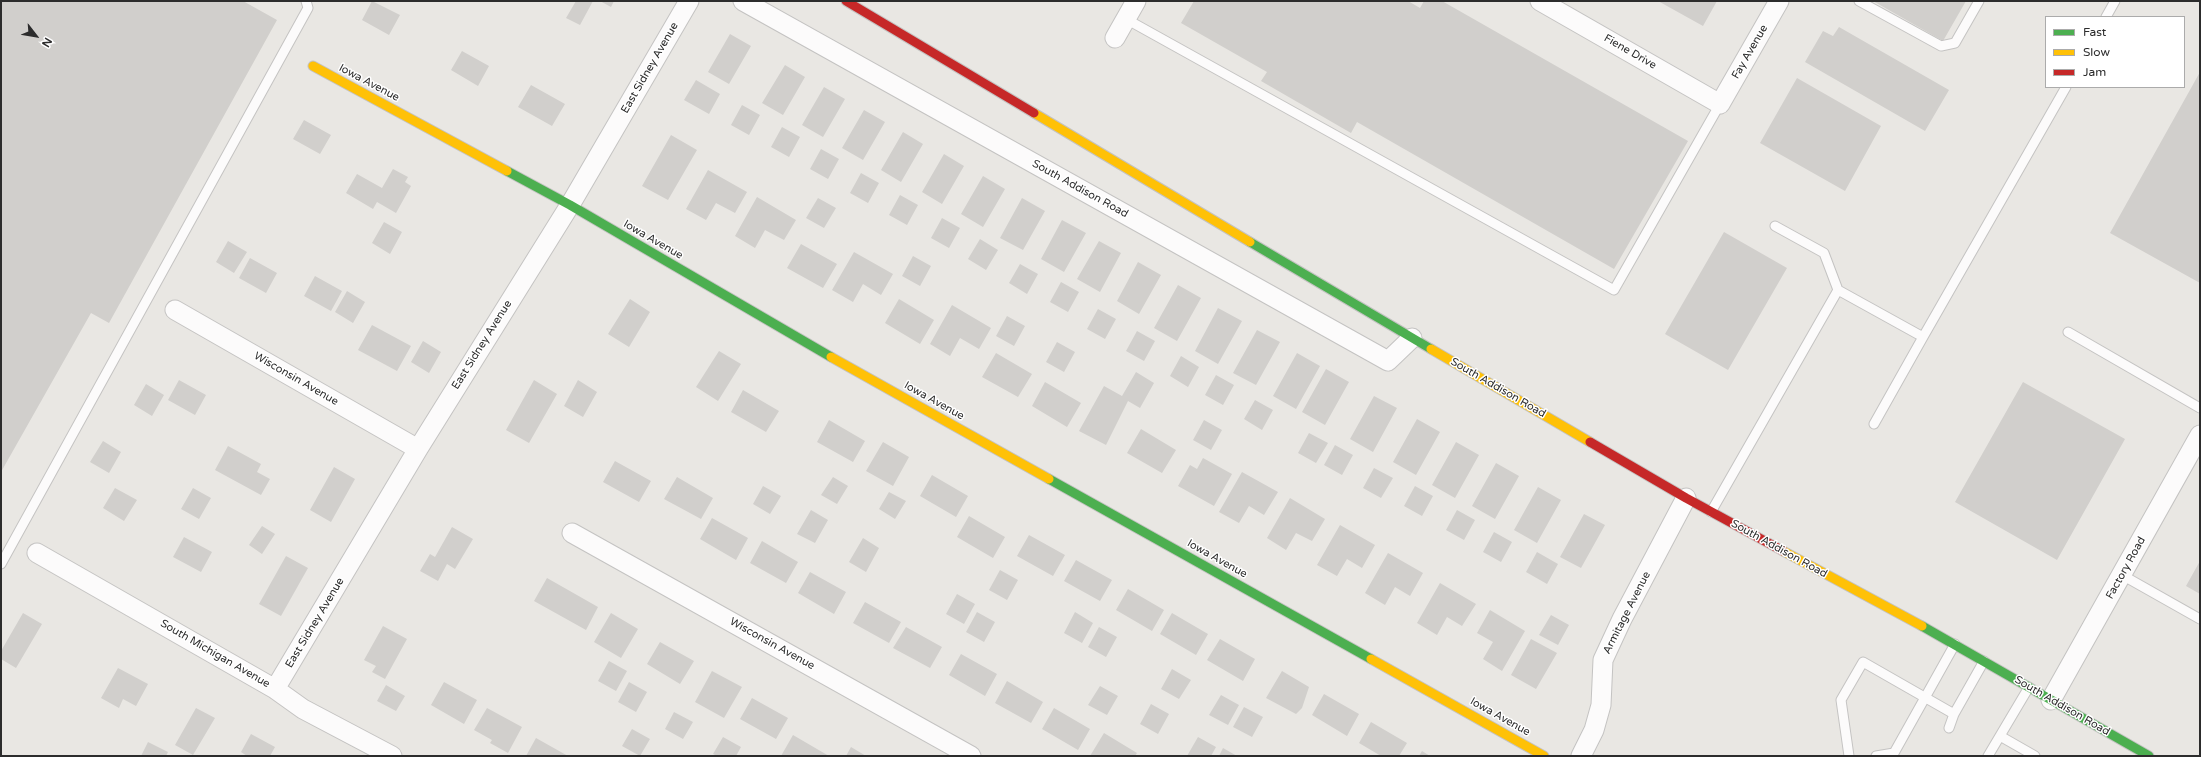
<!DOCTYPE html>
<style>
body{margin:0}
#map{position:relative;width:2201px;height:757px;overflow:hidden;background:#e9e7e3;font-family:"Varela Round",sans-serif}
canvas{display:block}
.frame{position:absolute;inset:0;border:2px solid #2c2c2c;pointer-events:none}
.legend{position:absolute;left:2045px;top:16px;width:140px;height:72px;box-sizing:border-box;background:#fff;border:1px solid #ababab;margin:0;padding:5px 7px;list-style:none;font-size:12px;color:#2c2c2c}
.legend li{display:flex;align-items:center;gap:8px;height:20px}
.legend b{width:20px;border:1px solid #ababab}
.north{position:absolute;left:16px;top:16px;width:40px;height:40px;-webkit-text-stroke:3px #fff;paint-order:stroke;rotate:121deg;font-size:11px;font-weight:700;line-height:16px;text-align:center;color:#2c2c2c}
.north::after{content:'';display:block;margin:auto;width:14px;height:18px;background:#2c2c2c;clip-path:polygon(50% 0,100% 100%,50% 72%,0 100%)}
</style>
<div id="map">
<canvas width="2201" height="757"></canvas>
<div class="frame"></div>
<ul class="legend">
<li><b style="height:5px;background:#4caf50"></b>Fast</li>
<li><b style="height:5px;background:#ffc107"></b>Slow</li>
<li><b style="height:5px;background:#c62828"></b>Jam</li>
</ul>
<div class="north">N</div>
</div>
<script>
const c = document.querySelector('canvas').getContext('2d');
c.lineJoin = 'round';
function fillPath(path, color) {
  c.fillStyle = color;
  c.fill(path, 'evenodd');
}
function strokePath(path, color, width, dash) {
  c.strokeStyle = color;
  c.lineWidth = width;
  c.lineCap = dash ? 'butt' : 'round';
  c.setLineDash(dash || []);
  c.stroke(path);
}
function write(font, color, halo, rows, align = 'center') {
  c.font = font + ' "Varela Round",sans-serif';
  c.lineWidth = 3;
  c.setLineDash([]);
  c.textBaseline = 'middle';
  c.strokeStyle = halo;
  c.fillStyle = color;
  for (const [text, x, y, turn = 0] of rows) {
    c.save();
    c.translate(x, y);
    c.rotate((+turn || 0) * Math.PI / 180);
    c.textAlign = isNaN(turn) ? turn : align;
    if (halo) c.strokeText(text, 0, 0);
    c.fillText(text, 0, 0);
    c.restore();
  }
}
fillPath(new Path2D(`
 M 1,1 L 243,1 L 277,20 L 109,323 L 91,313 L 1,472 Z
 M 372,1 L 400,15 L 389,35 L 362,20 Z
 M 576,1 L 593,1 L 580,25 L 566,18 Z
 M 600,1 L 614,1 L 611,7 Z
 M 1194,1 L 1408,1 L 1420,8 L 1424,1 L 1442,1 L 1688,141 L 1614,269 L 1357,122 L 1351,133 L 1261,81 L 1267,72 L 1181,23 Z
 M 1658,1 L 1717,1 L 1703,26 Z
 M 1873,1 L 1966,1 L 1943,41 Z
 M 1839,27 L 1949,90 L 1925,131 L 1805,62 L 1823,31 L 1833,36 Z
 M 730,34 L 751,46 L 729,84 L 708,72 Z
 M 462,51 L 489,66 L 478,86 L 451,70 Z
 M 785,65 L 805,77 L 783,115 L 762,103 Z
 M 2200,72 L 2200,283 L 2110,233 Z
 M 1797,78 L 1881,126 L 1845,191 L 1760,143 Z
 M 696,80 L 720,94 L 709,114 L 684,100 Z
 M 531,85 L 565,104 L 552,126 L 518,107 Z
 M 824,87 L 845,99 L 823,137 L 802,125 Z
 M 742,105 L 760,115 L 749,135 L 731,125 Z
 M 864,110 L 885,122 L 863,160 L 842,148 Z
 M 304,120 L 331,135 L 320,154 L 293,139 Z
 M 782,127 L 800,137 L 789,157 L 771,147 Z
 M 903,132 L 923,144 L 901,182 L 881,170 Z
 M 671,135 L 697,150 L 668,200 L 642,186 Z
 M 821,149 L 839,159 L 828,179 L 810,169 Z
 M 944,154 L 964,166 L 942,204 L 922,192 Z
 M 393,169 L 408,177 L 405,182 L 411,186 L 396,213 L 377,202 L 373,209 L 346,193 L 357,174 L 382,188 Z
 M 708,170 L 747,192 L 735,213 L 716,203 L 706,220 L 686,209 Z
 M 861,173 L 879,183 L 868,203 L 850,193 Z
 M 983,176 L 1005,189 L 983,227 L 961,214 Z
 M 900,195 L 918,205 L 907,225 L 889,215 Z
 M 757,197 L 796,220 L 784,240 L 765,230 L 755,248 L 735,236 Z
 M 818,198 L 836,208 L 824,228 L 806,218 Z
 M 1022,198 L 1045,211 L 1023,250 L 1000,238 Z
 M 942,218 L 960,228 L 949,248 L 931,238 Z
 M 1062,220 L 1086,233 L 1064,272 L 1041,259 Z
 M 384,222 L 402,232 L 390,254 L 372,243 Z
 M 1724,232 L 1787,268 L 1728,370 L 1665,334 Z
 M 980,239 L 998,250 L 986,270 L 968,259 Z
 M 228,241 L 247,252 L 234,273 L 216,262 Z
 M 1099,241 L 1121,253 L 1100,292 L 1077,279 Z
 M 801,244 L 837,264 L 823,288 L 787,268 Z
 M 854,252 L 893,274 L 881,295 L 863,284 L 853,302 L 832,290 Z
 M 913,256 L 931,266 L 920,286 L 902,276 Z
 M 250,258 L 277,273 L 266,293 L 239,278 Z
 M 1138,262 L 1161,275 L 1139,314 L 1117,301 Z
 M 1020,264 L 1038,274 L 1027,294 L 1009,283 Z
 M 315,276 L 342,291 L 331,311 L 304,296 Z
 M 1061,282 L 1079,292 L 1068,312 L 1050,302 Z
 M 1178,285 L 1201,298 L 1177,341 L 1154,328 Z
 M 347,291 L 365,302 L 353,323 L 335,312 Z
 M 630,299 L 650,312 L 629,347 L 608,334 Z
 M 899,299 L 934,320 L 920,344 L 885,323 Z
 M 952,305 L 991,328 L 979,349 L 960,338 L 950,356 L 930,344 Z
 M 1218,308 L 1242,321 L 1218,364 L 1195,351 Z
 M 1098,309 L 1116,319 L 1105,339 L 1087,329 Z
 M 1007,316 L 1025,326 L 1014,346 L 996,336 Z
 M 372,325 L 411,346 L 397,371 L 358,350 Z
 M 1257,330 L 1280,342 L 1256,385 L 1233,373 Z
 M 1137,331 L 1155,341 L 1144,361 L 1126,351 Z
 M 423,341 L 441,352 L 429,373 L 411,362 Z
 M 1057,342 L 1075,352 L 1064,372 L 1046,362 Z
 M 719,351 L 741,364 L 718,401 L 696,387 Z
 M 996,353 L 1032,374 L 1018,397 L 982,377 Z
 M 1297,353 L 1320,366 L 1296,409 L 1273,396 Z
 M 1181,356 L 1199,367 L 1188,387 L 1170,376 Z
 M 1326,369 L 1349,382 L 1325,425 L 1302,412 Z
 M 1136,372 L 1154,383 L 1140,408 L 1128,401 L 1106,445 L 1079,431 L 1104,386 L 1122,396 Z
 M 1216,375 L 1234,385 L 1223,405 L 1205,395 Z
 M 179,380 L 206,395 L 195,415 L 168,400 Z
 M 534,380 L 557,394 L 529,443 L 506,430 Z
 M 578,380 L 597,392 L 583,417 L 564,406 Z
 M 1045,382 L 1081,403 L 1067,427 L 1032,406 Z
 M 2023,382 L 2125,439 L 2057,560 L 1955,502 Z
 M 146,384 L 164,395 L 152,416 L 134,405 Z
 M 743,390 L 779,411 L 766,432 L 731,412 Z
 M 1374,396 L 1397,408 L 1373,452 L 1350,439 Z
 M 1255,400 L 1273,410 L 1262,430 L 1244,419 Z
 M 1417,419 L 1440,432 L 1416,475 L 1393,462 Z
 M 829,420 L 865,441 L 853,462 L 817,442 Z
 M 1204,420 L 1222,430 L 1211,450 L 1193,440 Z
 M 1141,429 L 1176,450 L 1162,473 L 1127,453 Z
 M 1309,433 L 1328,443 L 1316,463 L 1298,453 Z
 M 103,441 L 121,452 L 109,473 L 90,462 Z
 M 883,442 L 909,457 L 893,486 L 866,471 Z
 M 1456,442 L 1479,455 L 1455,498 L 1432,485 Z
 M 1335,445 L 1353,455 L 1342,475 L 1324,465 Z
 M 228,446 L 261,464 L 257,472 L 270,479 L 261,495 L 215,470 Z
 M 1203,458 L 1232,474 L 1214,506 L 1178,486 L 1190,465 L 1197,469 Z
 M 615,461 L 651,481 L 639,502 L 603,482 Z
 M 1496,463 L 1519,476 L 1495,519 L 1472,506 Z
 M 334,467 L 355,479 L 331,522 L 310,510 Z
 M 1374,468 L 1393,478 L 1381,498 L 1363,488 Z
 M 1242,472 L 1278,492 L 1264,515 L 1249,506 L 1239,523 L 1219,512 Z
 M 932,475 L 968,496 L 956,517 L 920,496 Z
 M 677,477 L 713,498 L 701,519 L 664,499 Z
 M 833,477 L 848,486 L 837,504 L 821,495 Z
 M 763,486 L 781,496 L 770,514 L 753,504 Z
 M 1415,486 L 1433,496 L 1422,516 L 1404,506 Z
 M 1538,487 L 1561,500 L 1537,543 L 1514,530 Z
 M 115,488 L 137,500 L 124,521 L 103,508 Z
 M 193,488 L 211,498 L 199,519 L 181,509 Z
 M 889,492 L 906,501 L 895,519 L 879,509 Z
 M 1290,498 L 1325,519 L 1312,541 L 1296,533 L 1286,550 L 1267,538 Z
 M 811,510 L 828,520 L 815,543 L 797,534 Z
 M 1457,510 L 1475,520 L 1464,540 L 1446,530 Z
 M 1584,514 L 1605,525 L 1581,568 L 1560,557 Z
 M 969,516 L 1005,537 L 993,558 L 957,537 Z
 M 712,518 L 748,538 L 736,560 L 700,539 Z
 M 1340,525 L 1375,545 L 1362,568 L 1347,559 L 1337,576 L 1317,565 Z
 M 262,526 L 275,534 L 262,554 L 249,545 Z
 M 452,527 L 473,539 L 455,569 L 447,564 L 438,581 L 420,571 L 430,554 L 435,557 Z
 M 1494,532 L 1512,542 L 1501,562 L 1483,552 Z
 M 1029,535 L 1065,555 L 1053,576 L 1017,556 Z
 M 184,537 L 212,552 L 201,572 L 173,557 Z
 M 863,538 L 879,548 L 866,572 L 849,562 Z
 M 762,541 L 798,562 L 786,583 L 750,563 Z
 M 1537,552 L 1558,564 L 1547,584 L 1526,572 Z
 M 1388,553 L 1423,573 L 1410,596 L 1395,587 L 1385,605 L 1365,593 Z
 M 286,556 L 308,568 L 281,616 L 259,604 Z
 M 1076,560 L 1112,580 L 1100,601 L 1064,581 Z
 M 2200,561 L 2200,594 L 2186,586 Z
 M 1000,570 L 1018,580 L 1007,600 L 989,590 Z
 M 810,572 L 846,592 L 834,614 L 798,593 Z
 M 547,578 L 598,607 L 586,630 L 534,601 Z
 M 1440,583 L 1476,604 L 1462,626 L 1447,617 L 1437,635 L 1417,623 Z
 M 1128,589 L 1164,610 L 1152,631 L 1116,610 Z
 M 957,594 L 975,604 L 964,624 L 946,614 Z
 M 865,602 L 901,622 L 889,643 L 853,623 Z
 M 1490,610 L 1525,631 L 1502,671 L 1483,659 L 1493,642 L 1477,633 Z
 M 977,612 L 995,622 L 984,642 L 966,632 Z
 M 1075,612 L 1093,623 L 1082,643 L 1064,633 Z
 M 23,613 L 42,624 L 16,668 L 1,659 L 1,651 Z
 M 611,613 L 638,629 L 621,658 L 594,642 Z
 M 1172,613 L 1208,634 L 1196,655 L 1160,634 Z
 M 1551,615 L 1569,625 L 1558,645 L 1539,635 Z
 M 383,626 L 407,639 L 385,679 L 372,672 L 376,666 L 364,660 Z
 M 906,627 L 942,647 L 930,668 L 893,648 Z
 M 1099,627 L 1117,637 L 1106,657 L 1088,647 Z
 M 1220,639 L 1255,659 L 1243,681 L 1207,660 Z
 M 1531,639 L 1557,653 L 1536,689 L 1511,675 Z
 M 660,642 L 694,661 L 680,684 L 647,664 Z
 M 961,654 L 997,674 L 985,696 L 949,675 Z
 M 609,661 L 627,671 L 616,691 L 598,681 Z
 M 118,668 L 148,684 L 136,706 L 123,699 L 119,708 L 101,698 Z
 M 1172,669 L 1191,680 L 1179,699 L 1161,689 Z
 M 712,671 L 742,687 L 724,718 L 695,702 Z
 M 1282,671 L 1309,687 L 1302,708 L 1296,714 L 1266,698 Z
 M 1007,681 L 1043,702 L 1031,723 L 995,703 Z
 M 444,682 L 477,700 L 464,724 L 431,705 Z
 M 629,682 L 647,692 L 636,712 L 618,702 Z
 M 386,685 L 405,696 L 396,711 L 377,701 Z
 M 1100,686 L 1118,696 L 1107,715 L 1088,705 Z
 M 1324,694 L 1359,714 L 1347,736 L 1312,715 Z
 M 1221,695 L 1239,705 L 1228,725 L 1209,715 Z
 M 752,698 L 788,718 L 776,739 L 740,719 Z
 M 1151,704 L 1169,714 L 1158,734 L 1140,724 Z
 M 1244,707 L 1263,717 L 1252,737 L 1233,727 Z
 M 196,708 L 215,718 L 193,755 L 175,745 Z
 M 487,708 L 522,727 L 508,753 L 490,743 L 492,740 L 474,730 Z
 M 1054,708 L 1090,729 L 1078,750 L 1042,729 Z
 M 674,712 L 693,722 L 683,739 L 665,729 Z
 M 1371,722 L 1407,743 L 1399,756 L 1381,756 L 1359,743 Z
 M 632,729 L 650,739 L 640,756 L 622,746 Z
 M 1104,733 L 1137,753 L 1135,756 L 1090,756 Z
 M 251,734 L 275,747 L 270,756 L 247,756 L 241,752 Z
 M 793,735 L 829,756 L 781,756 Z
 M 723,737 L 741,747 L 736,756 L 717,756 L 713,754 Z
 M 1198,737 L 1216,747 L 1211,756 L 1187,756 Z
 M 536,738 L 568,756 L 526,756 Z
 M 148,742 L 168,752 L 166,756 L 141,756 Z
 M 851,747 L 866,756 L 846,756 Z
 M 1223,748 L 1237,756 L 1219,756 Z
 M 1422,751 L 1430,756 L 1419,756 Z`), '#d1cfcc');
const lane = new Path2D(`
 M 1859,1 L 1941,46 L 1955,43 L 1979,1
 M 2106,17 L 2115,1
 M 1126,19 L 1614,290 L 1720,104
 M 1775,226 L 1824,253 L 1838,290 L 1923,337 L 1874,424
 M 2068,332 L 2200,408
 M 1923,337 L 2066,87
 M 1711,512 L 1838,290
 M 1,564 L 308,8 L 306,1
 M 2122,575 L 2200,619
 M 1949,728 L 1954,714
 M 2000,736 L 2035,756
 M 1849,756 L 1841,700 L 1863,662 L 1954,714 L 1984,661
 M 1876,756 L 1894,753 L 1955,644
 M 1988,756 L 2029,687`);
const street = new Path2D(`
 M 743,1 L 1388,361 L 1412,338
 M 1540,1 L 1720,104 L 1779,1
 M 1115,38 L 1136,1
 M 175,310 L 418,449
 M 572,533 L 971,756
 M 37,553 L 275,689 L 303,709 L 392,756
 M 275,689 L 418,449 L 570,205 L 689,1
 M 2051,700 L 2200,435
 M 1581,756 L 1594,730 L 1601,705 L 1603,660 L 1622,619 L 1686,498`);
const fast = new Path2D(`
 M 507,171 L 570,205 L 831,357
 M 1250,242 L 1431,349
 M 1049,479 L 1371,659
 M 1922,626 L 2149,756`);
const slow = new Path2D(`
 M 313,66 L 507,171
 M 1034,113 L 1250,242
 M 1431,349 L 1590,442
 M 831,357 L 1049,479
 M 1783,551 L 1922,626
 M 1371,659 L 1544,756`);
const jam = new Path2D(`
 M 846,1 L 1034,113
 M 1590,442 L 1686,498 L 1783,551`);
strokePath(lane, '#c4c3c2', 11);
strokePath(street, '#c4c3c2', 21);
strokePath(fast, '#c4c3c2', 11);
strokePath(slow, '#c4c3c2', 11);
strokePath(jam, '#c4c3c2', 11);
strokePath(lane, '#fcfbfb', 9);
strokePath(street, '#fcfbfb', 19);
strokePath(fast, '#4caf50', 9);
strokePath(slow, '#ffc107', 9);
strokePath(jam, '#c62828', 9);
write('11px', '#2c2c2c', '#fff', [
 ["Fiene Drive",1630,52,30],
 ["Fay Avenue",1750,52,-60],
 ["East Sidney Avenue",650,68,-60],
 ["Iowa Avenue",369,83,28],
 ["South Addison Road",1080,189,29],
 ["Iowa Avenue",653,240,30],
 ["East Sidney Avenue",482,345,-58],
 ["Wisconsin Avenue",296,379,30],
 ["South Addison Road",1498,388,30],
 ["Iowa Avenue",934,401,29],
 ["South Addison Road",1779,549,29],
 ["Iowa Avenue",1217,559,29],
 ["Factory Road",2126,568,-61],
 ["Armitage Avenue",1627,613,-63],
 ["East Sidney Avenue",315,623,-59],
 ["Wisconsin Avenue",772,644,29],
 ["South Michigan Avenue",215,654,30],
 ["South Addison Road",2062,706,30],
 ["Iowa Avenue",1500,717,29]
]);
</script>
